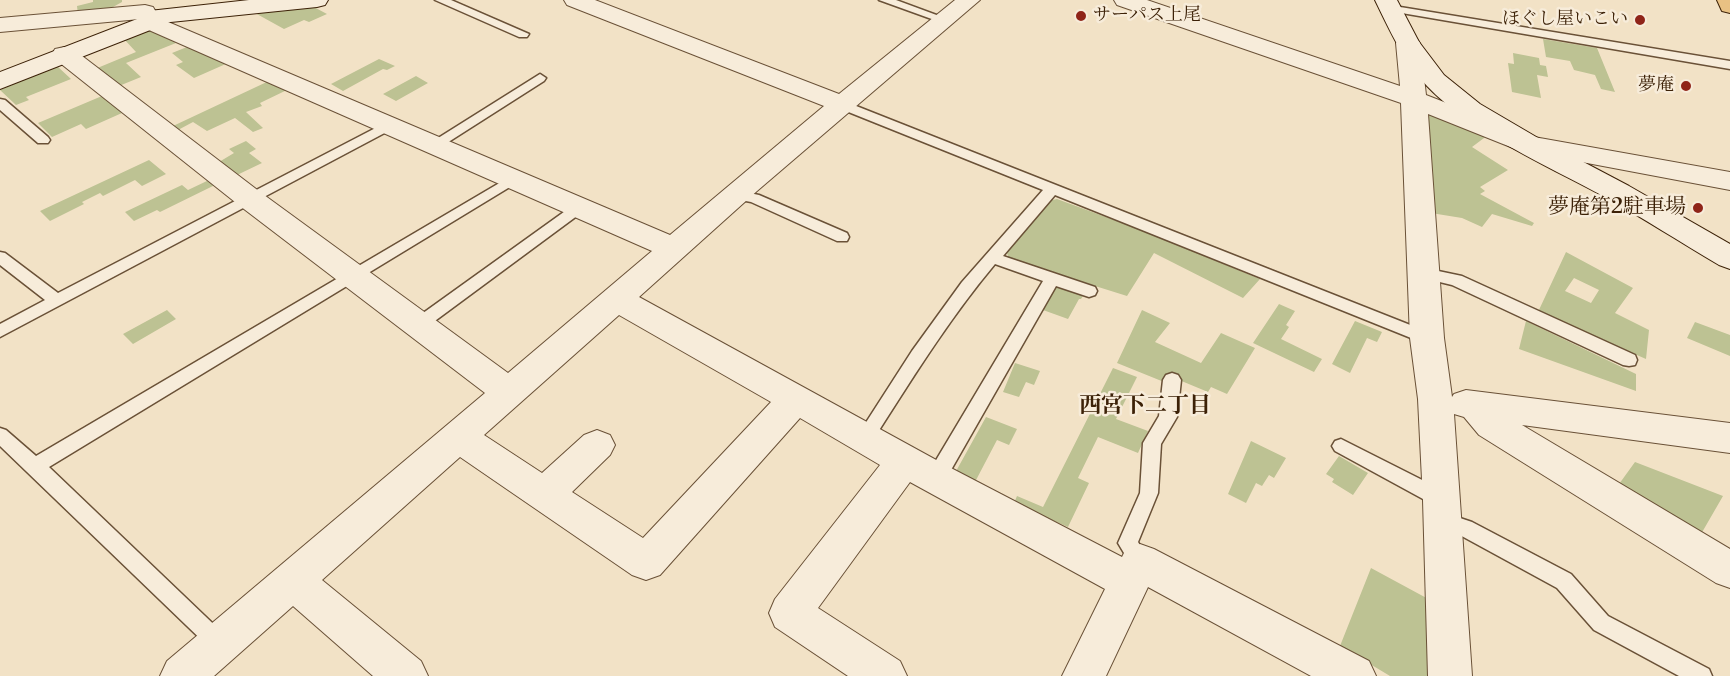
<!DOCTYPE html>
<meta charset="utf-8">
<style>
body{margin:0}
canvas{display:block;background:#f2e2c6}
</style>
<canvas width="1730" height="676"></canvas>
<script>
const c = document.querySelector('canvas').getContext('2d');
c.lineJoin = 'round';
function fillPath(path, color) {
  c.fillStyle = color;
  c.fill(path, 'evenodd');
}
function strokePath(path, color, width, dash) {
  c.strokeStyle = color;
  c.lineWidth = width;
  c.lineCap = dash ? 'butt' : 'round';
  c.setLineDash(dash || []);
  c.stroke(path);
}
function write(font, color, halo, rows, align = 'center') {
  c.font = font + ' "Libre Bodoni","Noto Serif JP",serif';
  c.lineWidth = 5;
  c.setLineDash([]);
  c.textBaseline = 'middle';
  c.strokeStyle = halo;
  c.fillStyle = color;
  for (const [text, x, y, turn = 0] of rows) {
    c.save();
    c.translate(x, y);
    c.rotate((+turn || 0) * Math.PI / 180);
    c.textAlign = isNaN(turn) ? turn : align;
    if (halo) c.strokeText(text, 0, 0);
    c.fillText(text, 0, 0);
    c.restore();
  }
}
fillPath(new Path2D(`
 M 93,0 L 122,0 L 122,2 L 104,12 L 78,15 L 77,6 L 93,2 Z
 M 312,6 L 327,14 L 309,22 L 304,20 L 284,29 L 255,13 Z
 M 151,29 L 176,43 L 126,63 L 141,77 L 114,88 L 95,69 L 136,52 L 124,39 Z
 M 1543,39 L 1597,48 L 1615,92 L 1601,89 L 1595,75 L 1574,70 L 1570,61 L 1546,57 Z
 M 192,45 L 228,63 L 194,78 L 176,65 L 183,62 L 172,53 Z
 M 1513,53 L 1539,58 L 1540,65 L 1546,66 L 1548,77 L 1537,75 L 1541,98 L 1512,92 L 1508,63 L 1514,64 Z
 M 379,59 L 395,66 L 387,70 L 383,69 L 343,91 L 331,84 Z
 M 57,66 L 71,79 L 26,97 L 29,100 L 16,105 L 0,90 Z
 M 416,76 L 428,83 L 396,101 L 383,94 Z
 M 271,80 L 289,89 L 260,103 L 262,106 L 246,112 L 263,128 L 253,132 L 235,118 L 207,131 L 193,122 L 178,130 L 173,126 Z
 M 102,96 L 122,113 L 86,129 L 81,124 L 52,137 L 38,123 Z
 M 1426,109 L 1488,135 L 1472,147 L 1508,170 L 1480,187 L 1485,191 L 1480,194 L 1534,223 L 1532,226 L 1492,214 L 1482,227 L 1462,218 L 1431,213 Z
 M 246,141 L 256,149 L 249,153 L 262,163 L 237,175 L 219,162 L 234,153 L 229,149 Z
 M 149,160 L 166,174 L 142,186 L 135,180 L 103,196 L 100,193 L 82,202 L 84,204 L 50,221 L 40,211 Z
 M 209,180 L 215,185 L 160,212 L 157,210 L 134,221 L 125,212 L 182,185 L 188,190 Z
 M 1057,199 L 1141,230 L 1260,279 L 1243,298 L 1154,253 L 1127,296 L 1009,259 L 1007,253 L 1048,201 Z
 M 1566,252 L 1633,288 L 1615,313 L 1649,330 L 1646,359 L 1538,312 ZM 1574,278 L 1599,290 L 1591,303 L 1565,291 Z
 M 1056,285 L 1084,294 L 1081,299 L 1079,299 L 1068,319 L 1043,310 Z
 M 1279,304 L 1295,311 L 1286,325 L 1289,327 L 1281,339 L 1322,359 L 1314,372 L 1253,343 Z
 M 167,310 L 176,319 L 133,344 L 123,334 Z
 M 1142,310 L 1170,323 L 1155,342 L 1201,363 L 1221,333 L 1255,348 L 1227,394 L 1211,387 L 1208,392 L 1167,375 L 1164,382 L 1117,363 Z
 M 1355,321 L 1382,332 L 1377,342 L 1367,338 L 1350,373 L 1332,364 Z
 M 1526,321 L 1636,374 L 1636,391 L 1519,349 Z
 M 1695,322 L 1730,335 L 1730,356 L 1687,338 Z
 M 1015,363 L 1040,371 L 1034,385 L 1026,382 L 1019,397 L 1003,392 Z
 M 1113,368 L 1137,377 L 1116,419 L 1148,431 L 1138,453 L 1098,437 L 1078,478 L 1089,483 L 1068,527 L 1014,503 L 1017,496 L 1043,507 Z
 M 986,417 L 1017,429 L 1009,445 L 997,440 L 975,482 L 955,473 Z
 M 1251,441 L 1286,458 L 1274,478 L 1269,475 L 1262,486 L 1256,483 L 1246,503 L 1228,494 Z
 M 1339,456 L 1368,473 L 1353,495 L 1332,482 L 1334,479 L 1326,474 Z
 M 1635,462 L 1723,496 L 1697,541 L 1614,491 Z
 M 1371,568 L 1432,601 L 1433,676 L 1390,676 L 1340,646 Z`), '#bdc293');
const lane = new Path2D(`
 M 435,0 L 451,0 L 529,34 L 527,37 L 519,37 Z
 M 879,0 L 896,0 L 950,20 L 948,22 L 940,22 Z
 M 1388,5 L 1730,61 L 1730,69 L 1384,10 L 1384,6 Z
 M 540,74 L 546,78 L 544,81 L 439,148 L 434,149 L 427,145 Z
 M 0,99 L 5,100 L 48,137 L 50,140 L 48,143 L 38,143 L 0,110 Z
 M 841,100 L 1433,334 L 1435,338 L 1433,342 L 1421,342 L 1055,195 L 1003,256 L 1095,287 L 1097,291 L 1095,295 L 1089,297 L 1056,286 L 943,484 L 936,486 L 929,484 L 927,478 L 929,472 L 1043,281 L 995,264 C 948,320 910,382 871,443 L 865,445 L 859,443 L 856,438 L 912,351 L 962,282 L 1043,190 L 836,107 L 835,104 Z
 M 389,121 L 396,125 L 394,128 L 0,337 L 0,324 L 45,300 L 0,265 L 0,252 L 5,253 L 58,293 Z
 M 513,175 L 520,179 L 518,182 L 49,467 L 227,637 L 231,644 L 227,651 L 220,654 L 213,651 L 0,446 L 0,428 L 6,430 L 36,456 Z
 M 735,190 L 759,195 L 847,233 L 849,237 L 847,241 L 837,241 L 751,202 L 730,198 L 728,195 Z
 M 580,202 L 587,207 L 585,210 L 424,329 L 412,329 L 410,325 L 412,321 L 575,204 Z
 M 1424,268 L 1462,276 L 1635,355 L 1637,360 L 1635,365 L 1629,366 L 1623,365 L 1452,285 L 1419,277 L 1416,273 L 1419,269 Z
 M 1172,373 L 1178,375 L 1181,380 L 1177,417 L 1161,444 L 1158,493 L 1138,542 L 1150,562 L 1147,568 L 1140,571 L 1133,568 L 1118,543 L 1140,493 L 1143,443 L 1159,416 L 1163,380 L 1166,375 Z
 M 1341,439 L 1448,493 L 1450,499 L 1448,505 L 1441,507 L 1434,505 L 1335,451 L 1332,446 L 1335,441 Z
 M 1442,512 L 1472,522 L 1571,574 L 1608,616 L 1709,669 L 1712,676 L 1679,676 L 1594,630 L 1557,588 L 1458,534 L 1435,526 L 1432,520 L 1435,514 Z`);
const street = new Path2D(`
 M 564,0 L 595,0 L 839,94 L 955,0 L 980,0 L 757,191 L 639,297 L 949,467 L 1122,557 L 1126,549 L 1140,544 L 1154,549 L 1369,661 L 1376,676 L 1311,676 L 1148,587 L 1106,676 L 1062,676 L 1105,589 L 910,482 L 818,608 L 900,661 L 907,676 L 848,676 L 775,627 L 769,613 L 775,599 L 880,465 L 800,418 L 660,575 L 646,580 L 632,575 L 460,457 L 322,580 L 421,661 L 428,676 L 373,676 L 293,606 L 214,676 L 160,676 L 167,661 L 485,393 L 240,206 L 55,59 L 52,54 L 55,49 L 64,47 L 73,49 L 260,192 L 508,373 L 652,251 L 142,27 L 138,22 L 140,19 L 0,32 L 0,18 L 145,5 L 153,7 L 156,12 L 154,16 L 670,235 L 824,106 L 567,5 ZM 619,315 L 771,402 L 643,538 L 572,492 L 610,455 L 615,445 L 610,435 L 597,430 L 584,435 L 542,473 L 484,435 Z
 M 1114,0 L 1147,0 L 1400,86 L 1396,43 L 1400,38 L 1408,36 L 1416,38 L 1420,43 L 1426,95 L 1534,137 L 1730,172 L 1730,190 L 1518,150 L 1428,114 L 1444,338 L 1452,397 L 1454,394 L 1466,390 L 1730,423 L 1730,453 L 1522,425 L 1730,549 L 1730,588 L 1716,583 L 1479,435 L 1464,417 L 1454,414 L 1472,676 L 1428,676 L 1423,500 L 1418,399 L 1410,338 L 1401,103 L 1117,5 Z`);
const secondary = new Path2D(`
 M 249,0 L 328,0 L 325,5 L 317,7 L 161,23 L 158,27 L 0,89 L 0,72 L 137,19 L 140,12 Z
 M 1375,0 L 1397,0 L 1419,42 L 1444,75 L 1480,104 L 1538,138 L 1629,186 L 1730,244 L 1730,269 L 1719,265 C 1681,243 1644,218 1605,197 C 1548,166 1472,133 1427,86 C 1404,62 1389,29 1375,0 Z`);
const primary = new Path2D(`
 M 1717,0 L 1730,0 L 1730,13 L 1722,11 Z`);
strokePath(lane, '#6a5137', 3);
strokePath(street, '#6a5137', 2);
strokePath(secondary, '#3c2107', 2);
strokePath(primary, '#3c2107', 2);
fillPath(lane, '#f7ecda');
fillPath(street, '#f7ecda');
fillPath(secondary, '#f7ecda');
fillPath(primary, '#e9c183');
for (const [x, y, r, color] of [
 [1081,16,6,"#8f2418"],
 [1640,20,6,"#8f2418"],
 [1686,86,6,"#8f2418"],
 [1698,208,6,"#8f2418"]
]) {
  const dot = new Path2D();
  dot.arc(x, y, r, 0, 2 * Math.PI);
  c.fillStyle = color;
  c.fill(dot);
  strokePath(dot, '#f7ecda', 2);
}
write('18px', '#3c2107', '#f7ecda', [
 ["サーパス上尾",1093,16,"left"],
 ["ほぐし屋いこい",1628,20],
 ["夢庵",1674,86]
], 'right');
write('21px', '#3c2107', '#f7ecda', [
 ["夢庵第2駐車場",1686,208]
], 'right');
write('bold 22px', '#3c2107', '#f7ecda', [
 ["西宮下二丁目",1145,407]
]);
</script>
